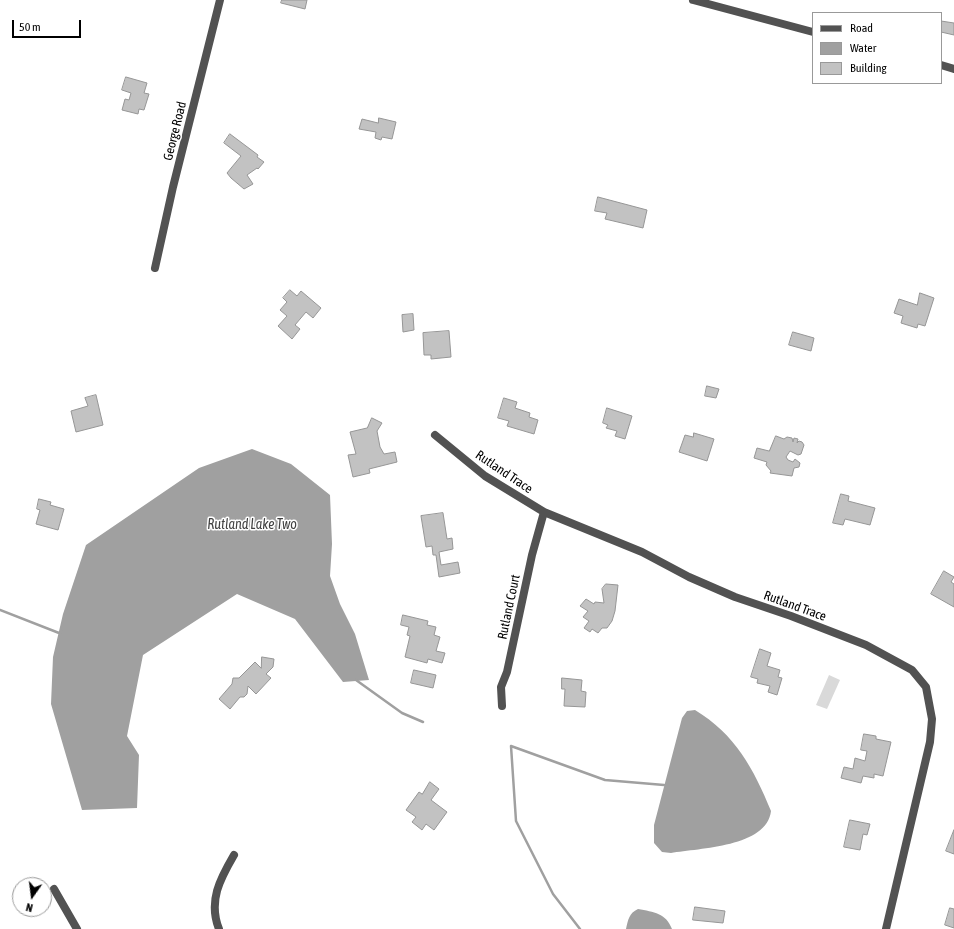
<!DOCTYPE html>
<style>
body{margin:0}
#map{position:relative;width:954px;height:929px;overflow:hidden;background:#fff;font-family:"Asap Condensed",sans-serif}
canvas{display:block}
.legend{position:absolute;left:812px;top:12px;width:130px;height:72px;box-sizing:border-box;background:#fff;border:1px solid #999;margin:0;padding:5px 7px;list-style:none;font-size:12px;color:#000}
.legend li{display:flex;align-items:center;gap:8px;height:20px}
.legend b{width:20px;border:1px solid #999}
.north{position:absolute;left:12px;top:877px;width:40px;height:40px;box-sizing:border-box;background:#fff;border:1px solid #999;border-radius:50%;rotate:194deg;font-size:11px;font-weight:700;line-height:16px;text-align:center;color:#000}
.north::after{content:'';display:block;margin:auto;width:14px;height:18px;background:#000;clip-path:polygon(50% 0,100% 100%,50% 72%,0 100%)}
.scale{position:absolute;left:12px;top:20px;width:69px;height:18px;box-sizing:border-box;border:2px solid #000;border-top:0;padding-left:5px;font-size:12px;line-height:14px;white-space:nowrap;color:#000;-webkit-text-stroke:3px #fff;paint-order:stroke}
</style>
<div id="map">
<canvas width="954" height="929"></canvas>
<ul class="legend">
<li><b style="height:5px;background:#525252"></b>Road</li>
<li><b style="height:11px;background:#a0a0a0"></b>Water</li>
<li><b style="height:11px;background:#c2c2c2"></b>Building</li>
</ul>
<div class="north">N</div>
<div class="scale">50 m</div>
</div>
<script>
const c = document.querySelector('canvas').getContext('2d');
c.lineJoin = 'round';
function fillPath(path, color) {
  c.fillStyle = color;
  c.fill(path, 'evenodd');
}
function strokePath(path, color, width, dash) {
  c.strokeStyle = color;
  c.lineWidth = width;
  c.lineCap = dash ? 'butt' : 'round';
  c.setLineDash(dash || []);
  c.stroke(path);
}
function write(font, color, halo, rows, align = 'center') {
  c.font = font + ' "Asap Condensed",sans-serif';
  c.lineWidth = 3;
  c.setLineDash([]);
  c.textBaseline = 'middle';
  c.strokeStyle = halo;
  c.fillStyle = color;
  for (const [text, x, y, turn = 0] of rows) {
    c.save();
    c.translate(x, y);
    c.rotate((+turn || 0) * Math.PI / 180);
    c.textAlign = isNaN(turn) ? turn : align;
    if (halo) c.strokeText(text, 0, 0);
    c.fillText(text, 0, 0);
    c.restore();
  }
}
fillPath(new Path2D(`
 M 829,675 L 840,680 L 827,709 L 816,705 Z`), '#d9d9d9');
fillPath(new Path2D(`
 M 252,449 L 291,464 L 330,495 L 332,544 L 330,576 L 340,604 L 355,634 L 369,680 L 343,682 L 295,619 L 237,594 L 143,655 L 127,736 L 139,755 L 137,808 L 82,810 L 51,704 L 53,657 L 63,614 L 86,545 L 199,468 Z
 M 695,710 C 735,734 754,769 771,811 C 767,847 700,848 671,853 L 662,852 L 654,843 L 654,825 L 682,718 L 687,711 Z
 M 638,909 C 654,912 666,913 672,929 L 626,929 C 628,920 629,913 638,909 Z`), '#a0a0a0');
strokePath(new Path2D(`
 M 0,610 L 59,633 L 62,631
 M 356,680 L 402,713 L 423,722
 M 580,929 L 553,894 L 516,821 L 511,746 L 605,780 L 664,785`), '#a0a0a0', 2.5);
const building = new Path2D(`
 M 282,0 L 307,0 L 305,9 L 281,3 Z
 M 941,21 L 954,23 L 954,35 L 941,32 Z
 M 126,77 L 147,83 L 144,93 L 149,94 L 144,110 L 139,109 L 138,114 L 122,110 L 125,99 L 129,100 L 131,93 L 122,90 Z
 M 379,118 L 396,122 L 392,139 L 382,137 L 381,140 L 375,138 L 376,132 L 359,129 L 362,119 L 378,123 Z
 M 230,134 L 258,155 L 257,157 L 264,162 L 258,169 L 257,168 L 247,175 L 253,184 L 244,189 L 231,178 L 227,173 L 241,156 L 224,143 Z
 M 598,197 L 647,210 L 643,228 L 605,219 L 607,213 L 595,211 Z
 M 290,290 L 297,296 L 301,291 L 321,308 L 313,318 L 306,312 L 295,325 L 300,329 L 292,339 L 278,326 L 287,316 L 280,310 L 287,302 L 283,298 Z
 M 920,293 L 934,298 L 925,326 L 918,324 L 917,328 L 901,323 L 903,316 L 894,313 L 899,299 L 917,305 Z
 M 413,314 L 414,330 L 403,332 L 402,315 Z
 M 449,331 L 451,357 L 431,359 L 431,355 L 424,355 L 423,333 Z
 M 793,332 L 814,338 L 811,351 L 789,345 Z
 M 707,386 L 719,389 L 716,398 L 705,396 Z
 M 96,395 L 103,425 L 76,432 L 71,411 L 88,406 L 85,398 Z
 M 504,398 L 517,402 L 515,408 L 530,413 L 529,417 L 538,420 L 534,434 L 507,426 L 509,421 L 498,418 Z
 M 607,408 L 632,416 L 625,439 L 615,436 L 617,431 L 606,428 L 608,425 L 603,423 Z
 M 372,418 L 382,423 L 377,431 L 380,447 L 384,454 L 395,452 L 397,462 L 369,469 L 370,473 L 353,477 L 348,455 L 356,454 L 350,432 L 367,428 Z
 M 694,433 L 714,439 L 707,461 L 679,452 L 685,435 L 693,437 Z
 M 776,436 L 784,439 L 787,437 L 792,438 L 793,442 L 794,438 L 798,439 L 797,443 L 799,441 L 802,442 L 804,445 L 801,454 L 798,455 L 790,451 L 786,457 L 788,460 L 793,462 L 795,459 L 800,463 L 799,467 L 794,468 L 792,476 L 770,473 L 771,471 L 766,465 L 767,462 L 754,458 L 757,448 L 769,451 Z
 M 841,494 L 849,496 L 848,501 L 875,508 L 870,525 L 845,519 L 843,525 L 833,523 Z
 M 39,499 L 51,502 L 50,505 L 64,509 L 58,530 L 36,524 L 40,510 L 37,509 Z
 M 443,513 L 447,539 L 452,538 L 453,549 L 439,552 L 441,565 L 458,562 L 460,573 L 439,577 L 436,555 L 433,555 L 432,546 L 426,547 L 421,516 Z
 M 944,571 L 954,577 L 951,582 L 954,584 L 954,607 L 931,594 Z
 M 606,584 L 618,585 L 615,611 L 612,621 L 607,628 L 602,628 L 598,633 L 592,629 L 590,632 L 584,628 L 589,621 L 583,617 L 588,611 L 580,606 L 586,599 L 594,604 L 595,602 L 604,603 L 602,589 Z
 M 403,615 L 428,621 L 427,625 L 436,627 L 434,635 L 440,637 L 436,651 L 445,653 L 442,663 L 428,659 L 427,663 L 405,657 L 410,636 L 407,635 L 409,627 L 401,625 Z
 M 760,649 L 771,653 L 767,666 L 780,670 L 778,677 L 782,678 L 777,695 L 768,692 L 770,686 L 757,683 L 758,679 L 751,677 Z
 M 262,657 L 274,659 L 273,667 L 266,674 L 271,678 L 256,694 L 248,686 L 247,694 L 244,697 L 240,697 L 230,709 L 219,699 L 232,684 L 233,678 L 239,678 L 255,662 L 261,668 Z
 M 414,670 L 436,675 L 433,688 L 411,683 Z
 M 562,678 L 582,680 L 581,691 L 586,692 L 585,707 L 564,706 L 565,689 L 562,689 Z
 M 864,734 L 876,736 L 876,739 L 891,742 L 883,776 L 874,774 L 874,778 L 863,776 L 861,783 L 841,778 L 844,767 L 853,769 L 855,758 L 865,761 L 867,751 L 861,750 Z
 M 430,782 L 439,789 L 431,800 L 447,812 L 434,830 L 426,824 L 422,830 L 412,822 L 416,817 L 406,810 L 419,792 L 422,794 Z
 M 850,820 L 870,824 L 867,835 L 863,834 L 860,850 L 844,847 Z
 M 954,830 L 954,854 L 946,851 Z
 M 695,907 L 725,911 L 723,923 L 693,920 Z
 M 950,908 L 954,909 L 954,928 L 945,925 Z`);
fillPath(building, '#c2c2c2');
strokePath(building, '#969696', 1);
strokePath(new Path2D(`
 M 693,0 L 813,32
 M 941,65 L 954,69
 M 155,268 L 173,187 L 220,0
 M 435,435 L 485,476 L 544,512 L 642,552 L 689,577 L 735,597 L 791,616 L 866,645 L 912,670 L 926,687 L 932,719 L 930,742 L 886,929
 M 502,706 L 501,687 L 507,672 L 532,555 L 544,512
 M 54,889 L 77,929
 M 219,929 C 208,901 220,879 234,855`), '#525252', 8);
write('13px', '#000', '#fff', [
 ["George Road",175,131,-76],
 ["Rutland Trace",504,472,34],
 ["Rutland Trace",795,606,20],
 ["Rutland Court",509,607,-78]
]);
write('italic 14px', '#414141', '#fff', [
 ["Rutland Lake Two",252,525]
]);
</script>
